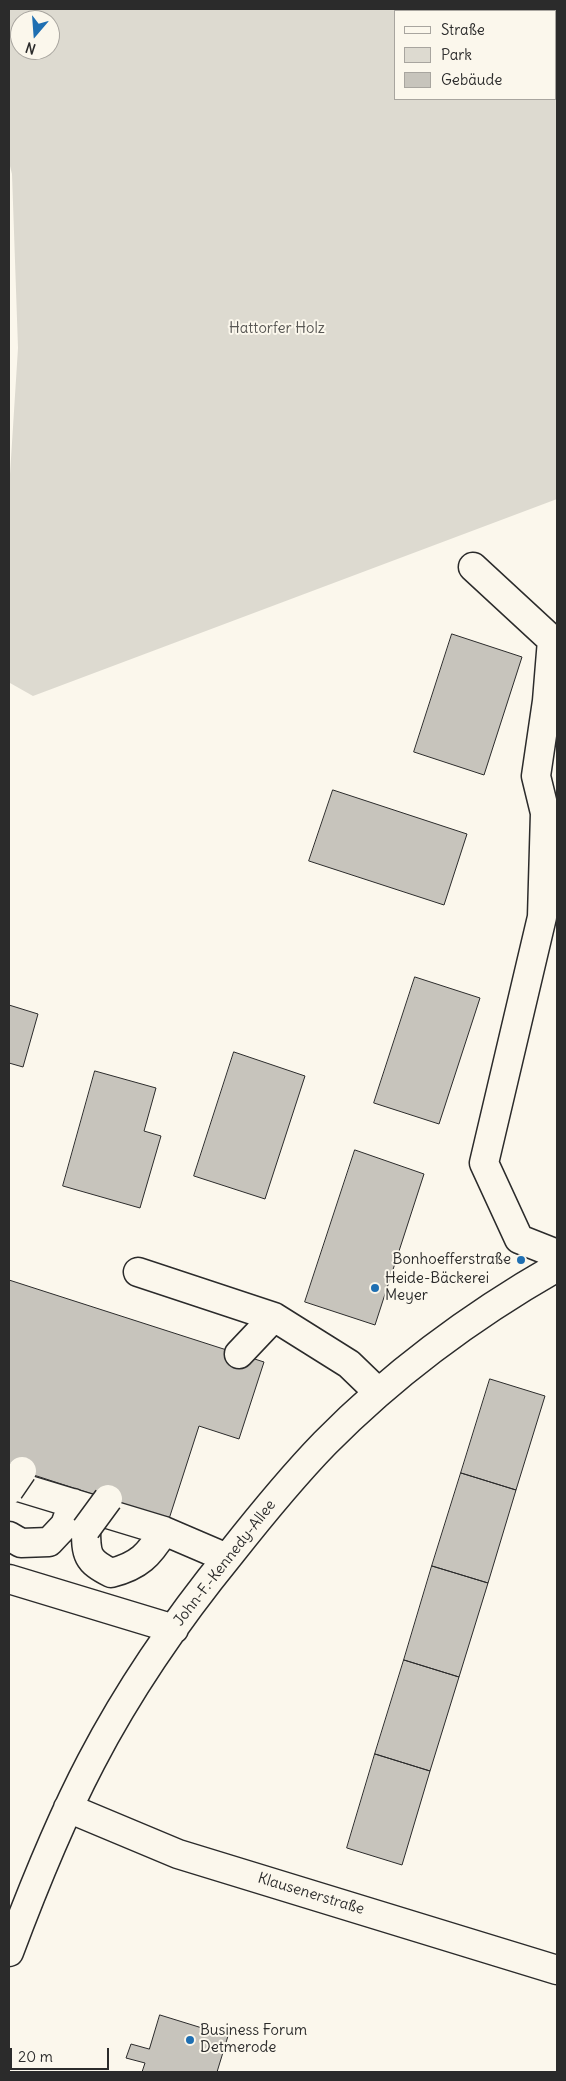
<!DOCTYPE html>
<meta charset="utf-8">
<style>
body{margin:0}
#map{position:relative;width:566px;height:2081px;overflow:hidden;background:#fbf7ec;font-family:Delius,sans-serif}
canvas{display:block}
.frame{position:absolute;inset:0;border:10px solid #2b2b2b;pointer-events:none}
.legend{position:absolute;left:394px;top:10px;width:162px;height:90px;box-sizing:border-box;background:#fbf7ec;border:1px solid #a8a59f;margin:0;padding:6px 9px;list-style:none;font-size:15px;color:#2b2b2b}
.legend li{display:flex;align-items:center;gap:10px;height:25px}
.legend b{width:25px;border:1px solid #a8a59f}
.north{position:absolute;left:10px;top:10px;width:50px;height:50px;box-sizing:border-box;background:#fbf7ec;border:1px solid #a8a59f;border-radius:50%;rotate:198deg;font-size:14px;font-weight:700;line-height:20px;text-align:center;color:#2b2b2b}
.north::after{content:'';display:block;margin:auto;width:18px;height:22px;background:#1f6fb2;clip-path:polygon(50% 0,100% 100%,50% 72%,0 100%)}
.scale{position:absolute;left:10px;top:2048px;width:99px;height:22px;box-sizing:border-box;border:2px solid #2b2b2b;border-top:0;padding-left:6px;font-size:15px;line-height:18px;white-space:nowrap;color:#2b2b2b;-webkit-text-stroke:4px #fbf7ec;paint-order:stroke}
</style>
<div id="map">
<canvas width="566" height="2081"></canvas>
<div class="frame"></div>
<ul class="legend">
<li><b style="height:6px;background:#fbf7ec"></b>Straße</li>
<li><b style="height:14px;background:#dddad0"></b>Park</li>
<li><b style="height:14px;background:#c7c4bc"></b>Gebäude</li>
</ul>
<div class="north">N</div>
<div class="scale">20 m</div>
</div>
<script>
const c = document.querySelector('canvas').getContext('2d');
c.lineJoin = 'round';
function fillPath(path, color) {
  c.fillStyle = color;
  c.fill(path, 'evenodd');
}
function strokePath(path, color, width, dash) {
  c.strokeStyle = color;
  c.lineWidth = width;
  c.lineCap = dash ? 'butt' : 'round';
  c.setLineDash(dash || []);
  c.stroke(path);
}
function write(font, color, halo, rows, align = 'center') {
  c.font = font + ' Delius,sans-serif';
  c.lineWidth = 4;
  c.setLineDash([]);
  c.textBaseline = 'middle';
  c.strokeStyle = halo;
  c.fillStyle = color;
  for (const [text, x, y, turn = 0] of rows) {
    c.save();
    c.translate(x, y);
    c.rotate((+turn || 0) * Math.PI / 180);
    c.textAlign = isNaN(turn) ? turn : align;
    if (halo) c.strokeText(text, 0, 0);
    c.fillText(text, 0, 0);
    c.restore();
  }
}
fillPath(new Path2D(`
 M 9,9 L 557,9 L 557,499 L 33,696 L 10,683 L 9,490 L 18,348 L 12,174 L 9,162 ZM 395,11 L 555,11 L 555,99 L 395,99 ZM 20,20 L 50,20 L 50,50 L 20,50 Z`), '#dddad0');
const building = new Path2D(`
 M 452,634 L 522,657 L 484,775 L 414,752 Z
 M 333,790 L 467,834 L 444,905 L 309,861 Z
 M 415,977 L 480,998 L 439,1124 L 374,1103 Z
 M 9,1005 L 38,1014 L 23,1067 L 9,1063 L 9,1065 Z
 M 234,1052 L 305,1076 L 265,1199 L 194,1176 Z
 M 95,1071 L 156,1088 L 144,1131 L 161,1136 L 140,1208 L 63,1186 Z
 M 355,1150 L 424,1174 L 375,1325 L 305,1302 Z
 M 9,1280 L 264,1362 L 239,1439 L 199,1426 L 169,1519 L 9,1467 Z
 M 490,1379 L 545,1396 L 516,1490 L 461,1473 Z
 M 461,1473 L 516,1490 L 488,1583 L 432,1566 Z
 M 432,1566 L 488,1583 L 459,1677 L 404,1660 Z
 M 404,1660 L 459,1677 L 430,1771 L 375,1754 Z
 M 375,1754 L 430,1771 L 402,1865 L 347,1848 Z
 M 160,2015 L 228,2036 L 217,2072 L 142,2072 L 145,2063 L 126,2058 L 131,2044 L 149,2049 Z`);
fillPath(building, '#c7c4bc');
strokePath(building, '#2b2b2b', 1);
const minor = new Path2D(`
 M 473,567 L 552,640 L 547,701 L 536,776 L 545,813 L 542,917 L 484,1163 L 519,1239 L 557,1254
 M 138,1272 L 274,1317 L 349,1364 L 378,1392
 M 239,1354 L 274,1317
 M 9,1484 L 164,1531 L 227,1558
 M 86,1529 C 86,1555 87,1561 111,1573 C 139,1566 149,1555 164,1531
 M 9,1536 L 21,1543 L 49,1542 L 65,1525 L 73,1503
 M 9,1579 L 174,1629
 M 68,1808 L 178,1854 L 557,1970
 M 9,1952 C 33,1888 59,1823 91,1762 C 130,1687 178,1618 231,1553 C 261,1515 291,1478 325,1443 C 393,1374 473,1315 557,1267`);
strokePath(minor, '#2b2b2b', 31);
strokePath(minor, '#fbf7ec', 28);
const minorBridge = new Path2D(`
 M 9,1490 L 22,1471
 M 86,1529 L 108,1499`);
strokePath(minorBridge, '#2b2b2b', 31, []);
strokePath(minorBridge, '#fbf7ec', 28);
for (const [x, y, r, color] of [
 [521,1260,5,"#1f6fb2"],
 [375,1288,5,"#1f6fb2"],
 [190,2040,5,"#1f6fb2"]
]) {
  const dot = new Path2D();
  dot.arc(x, y, r, 0, 2 * Math.PI);
  c.fillStyle = color;
  c.fill(dot);
  strokePath(dot, '#fbf7ec', 2);
}
write('15px', '#585754', '#fbf7ec', [
 ["Hattorfer Holz",277,329]
]);
write('15px', '#2b2b2b', '#fbf7ec', [
 ["Bonhoefferstraße",511,1260,"right"],
 ["Heide-Bäckerei",385,1279],
 ["Meyer",385,1296],
 ["Business Forum",200,2031],
 ["Detmerode",200,2048]
], 'left');
write('15px', '#2b2b2b', '#fbf7ec', [
 ["John-F.-Kennedy-Allee",225,1563,-52],
 ["Klausenerstraße",311,1894,17]
]);
</script>
